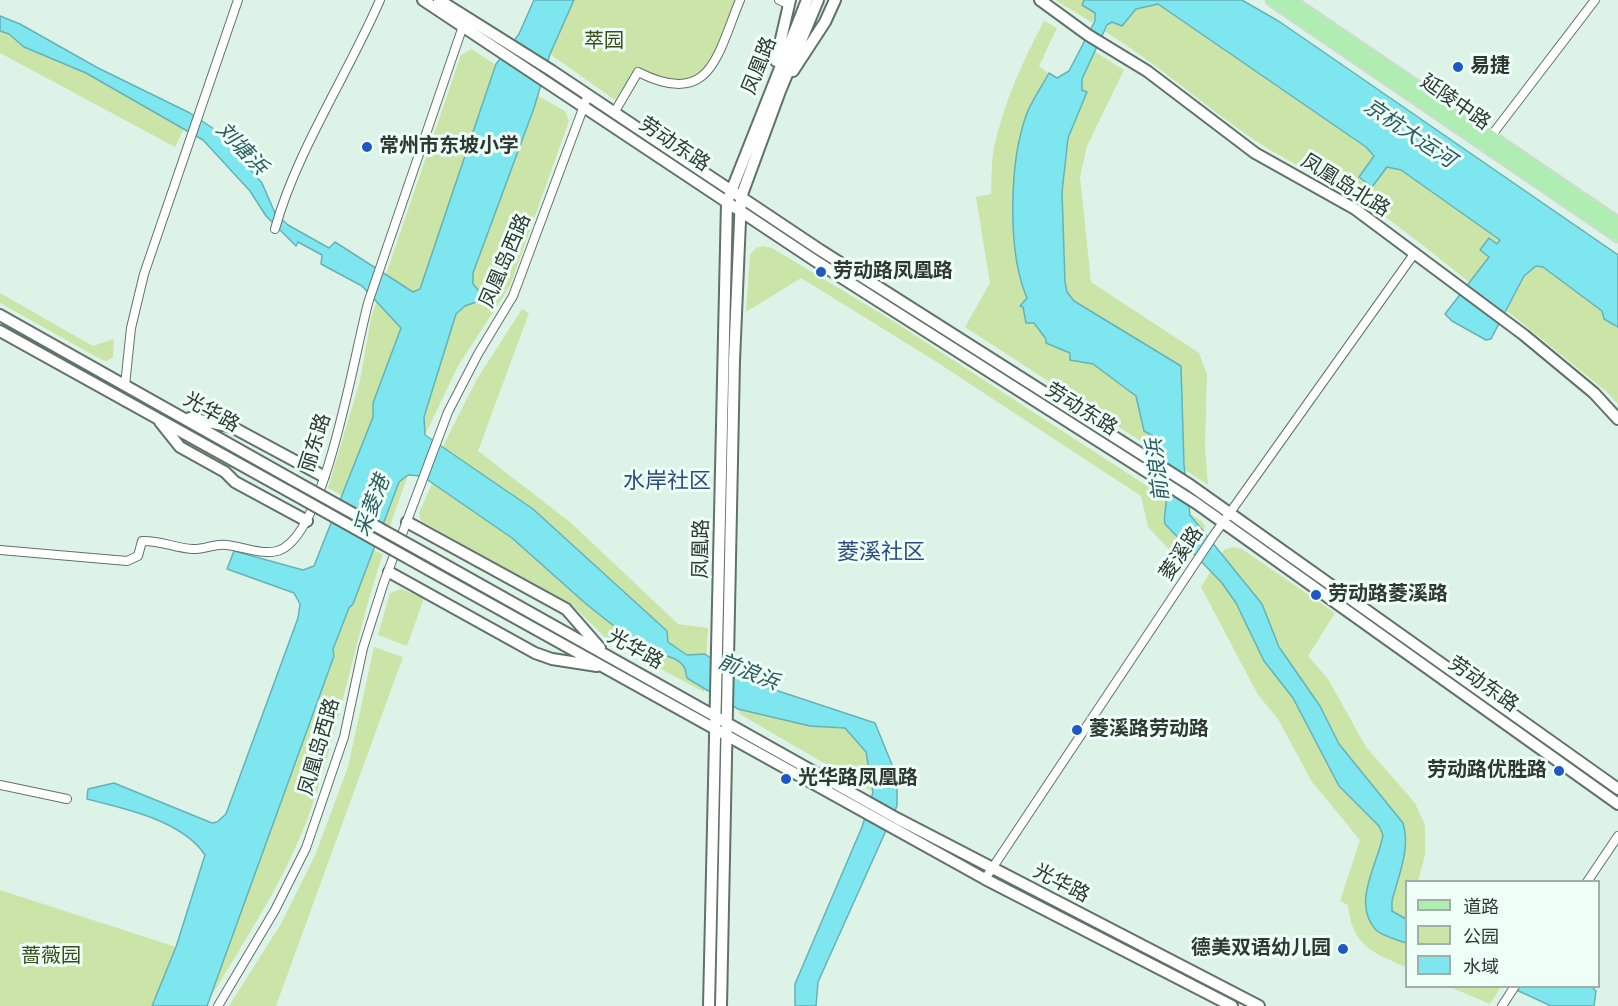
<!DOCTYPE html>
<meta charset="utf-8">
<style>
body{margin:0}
#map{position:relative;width:1618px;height:1006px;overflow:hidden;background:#def3e8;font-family:"Varela Round","Noto Sans SC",sans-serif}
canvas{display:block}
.legend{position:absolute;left:1405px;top:880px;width:195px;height:108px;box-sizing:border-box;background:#eefff7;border:2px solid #a2afa9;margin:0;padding:8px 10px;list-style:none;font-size:18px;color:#303834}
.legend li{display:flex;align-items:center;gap:12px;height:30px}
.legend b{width:30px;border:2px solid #a2afa9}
</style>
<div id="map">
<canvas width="1618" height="1006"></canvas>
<ul class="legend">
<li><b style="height:8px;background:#afedb3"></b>道路</li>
<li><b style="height:16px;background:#cbe4a8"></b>公园</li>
<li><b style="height:16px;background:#7de6ef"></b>水域</li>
</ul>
</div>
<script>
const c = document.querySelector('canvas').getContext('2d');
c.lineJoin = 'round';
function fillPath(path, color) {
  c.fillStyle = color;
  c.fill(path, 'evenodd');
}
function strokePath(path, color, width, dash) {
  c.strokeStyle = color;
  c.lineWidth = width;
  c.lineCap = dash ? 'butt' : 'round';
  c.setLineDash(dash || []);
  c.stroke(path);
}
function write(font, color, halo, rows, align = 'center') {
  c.font = font + ' "Varela Round","Noto Sans SC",sans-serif';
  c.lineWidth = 6;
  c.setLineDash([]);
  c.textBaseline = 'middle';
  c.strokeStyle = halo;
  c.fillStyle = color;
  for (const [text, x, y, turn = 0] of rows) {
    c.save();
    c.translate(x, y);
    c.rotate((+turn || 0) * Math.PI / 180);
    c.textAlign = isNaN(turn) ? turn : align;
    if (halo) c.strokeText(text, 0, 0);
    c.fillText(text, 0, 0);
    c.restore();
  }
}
fillPath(new Path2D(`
 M 574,0 L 737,0 C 711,57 710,102 637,67 L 615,100 L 550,54 Z
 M 1055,0 L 1084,0 L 1082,5 L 1095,13 L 1093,23 Z
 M 1158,4 L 1366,147 L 1374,156 L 1372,187 L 1387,167 L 1401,170 L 1500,240 L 1497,244 L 1489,239 L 1481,250 L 1489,257 L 1469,282 C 1437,257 1405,230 1371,207 C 1335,182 1293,166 1256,141 C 1204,106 1158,64 1104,31 L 1112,22 L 1122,25 L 1137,9 Z
 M 1044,21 L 1057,28 L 1039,66 L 1061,84 L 1092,50 L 1124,70 L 1087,146 L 1080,177 L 1091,282 L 1199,353 L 1207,374 L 1205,447 L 1208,485 L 965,327 L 990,283 L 976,197 L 991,194 C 992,179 991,162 994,147 C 1004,102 1023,61 1044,21 Z
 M 0,31 L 9,34 L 24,47 L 86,73 L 184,129 L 175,147 L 0,53 Z
 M 472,49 L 506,72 L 353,501 L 328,488 L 360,381 L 371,318 L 461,55 Z
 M 531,92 L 565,111 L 569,121 L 510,286 L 458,366 L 425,435 L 414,432 Z
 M 763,246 L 772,248 L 893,321 L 1201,521 L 1205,526 L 1203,534 L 1182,563 L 1148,527 L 1141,496 L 935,361 L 801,278 L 746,312 L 750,255 L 756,248 Z
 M 1536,266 L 1543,267 L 1602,311 L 1615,327 L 1618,327 L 1618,404 L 1607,392 L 1506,310 L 1524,276 Z
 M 0,293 L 93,346 L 114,339 L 113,357 L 107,361 L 102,360 L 0,303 Z
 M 522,309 L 529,313 L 478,451 L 570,522 L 678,624 L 708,628 L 704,692 L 609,641 L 572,605 L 421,521 L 419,513 L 435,477 L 444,444 L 477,379 Z
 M 408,475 L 390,526 L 383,523 L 399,482 Z
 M 1233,547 L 1242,549 L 1335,613 L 1308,656 L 1328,679 L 1366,747 L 1415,803 L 1425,825 L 1425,855 L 1418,881 L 1406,882 L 1406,967 C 1373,953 1352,946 1348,905 L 1340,901 L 1360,840 L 1312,782 L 1278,719 L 1258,695 L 1201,587 L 1224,550 Z
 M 373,550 L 383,554 C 355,638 340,725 311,809 C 287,878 245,939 208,1002 L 334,656 L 333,649 Z
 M 401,589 L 424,598 L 407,646 L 378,635 L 390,593 Z
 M 374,647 L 403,657 L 276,1006 L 229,1006 L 282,922 L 316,853 L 348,767 Z
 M 738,709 L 808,725 L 845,728 L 866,753 L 873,792 L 740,714 Z
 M 0,890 L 176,947 L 152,1006 L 0,1006 Z
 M 1450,987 L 1501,987 L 1490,1004 Z`), '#cbe4a8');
const water = new Path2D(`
 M 534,0 L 574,0 L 550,54 L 534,108 L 473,273 L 473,284 L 480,292 L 479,301 L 465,306 L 456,314 L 424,417 L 425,435 L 533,509 L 667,631 L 668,642 L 687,655 L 705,654 L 739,678 L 875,723 L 897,777 L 897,806 L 818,982 L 816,1006 L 795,1006 L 795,984 L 862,827 L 873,792 L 866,752 L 845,728 L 810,726 L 738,709 L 687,678 C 686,675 686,672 685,669 C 681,658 659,652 650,655 L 585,603 L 512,538 L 422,476 L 408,475 L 399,482 L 353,604 L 349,608 L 333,649 L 334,656 L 207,1006 L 152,1006 L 176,947 L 205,855 C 183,821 124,808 87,799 L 88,789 L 114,783 L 212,823 L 217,822 L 226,814 L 298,618 L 300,604 L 294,593 L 227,569 L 234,551 L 303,570 L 314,566 L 373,417 L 373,403 L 401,328 L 362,286 L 321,264 L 322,255 L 298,242 L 296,246 L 266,216 L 250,191 L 203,140 L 86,73 L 24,47 L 9,34 L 0,31 L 0,16 L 20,24 L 98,68 L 190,113 L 217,131 L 262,183 L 275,213 L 288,225 L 329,248 L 335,242 L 413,292 L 420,289 L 496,64 L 519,34 Z
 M 1084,0 L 1242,0 L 1280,22 L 1618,255 L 1618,327 L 1604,319 L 1602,311 L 1543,267 L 1536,266 L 1524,276 L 1491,339 L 1486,340 L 1452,321 L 1445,314 L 1489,257 L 1480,250 L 1489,238 L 1497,244 L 1500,240 L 1401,170 L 1387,167 L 1372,187 L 1359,177 L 1374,156 L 1366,147 L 1158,4 L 1136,9 L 1122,26 L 1112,22 L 1107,25 L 1082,79 L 1082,90 L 1087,92 L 1068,138 L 1062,192 L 1065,282 L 1067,292 L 1074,301 L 1181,366 L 1184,465 L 1190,515 L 1262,604 L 1279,647 L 1320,706 L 1339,744 L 1403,823 C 1411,848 1398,877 1392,901 L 1392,911 L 1406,919 L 1406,943 C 1398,940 1382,936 1376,930 C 1351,903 1378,864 1383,835 L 1379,826 L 1339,786 L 1293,698 L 1264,661 L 1236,603 L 1222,583 L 1165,524 C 1163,515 1167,508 1166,499 C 1165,478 1151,457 1153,436 L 1144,431 L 1136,396 L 1093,364 L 1070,360 L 1070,353 L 1046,343 L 1046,339 L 1034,323 L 1026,323 L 1023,307 L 1020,306 L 1027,298 C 1007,252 1009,161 1027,113 C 1033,99 1042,86 1049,73 L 1057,78 L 1069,71 L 1095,21 L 1095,13 L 1082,5 Z
 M 1510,987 L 1592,987 L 1596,991 L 1594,1006 L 1551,1006 Z`);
fillPath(water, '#7de6ef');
strokePath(water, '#66b2b7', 1.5);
const street = new Path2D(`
 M 779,0 L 788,4
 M 614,113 L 638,72 C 711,109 717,55 740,0
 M 1488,140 L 1595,0
 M 275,229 C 296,152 348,74 380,0
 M 125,385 L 131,328 L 144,274 L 238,0
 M 0,550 L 127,561 L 138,556 L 142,541 C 159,540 175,548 192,549 C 204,550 215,543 227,545 C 243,547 261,555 277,551 C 326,539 355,347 369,300 L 463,26
 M 0,785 L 67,799
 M 985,879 L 1214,535 L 1414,254
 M 1587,882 L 1618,836
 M 218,1006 L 275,910 L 306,848 L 344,737 L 363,648 L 384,582 L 448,412 L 478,354 L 513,296 L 588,95
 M 1502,1006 L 1515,986`);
const secondary = new Path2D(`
 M 423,0 L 814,260 L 1196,503 L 1618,804
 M 439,0 L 552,71 L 820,250 L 1190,485 L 1618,789
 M 1040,0 L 1088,35 L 1147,71 L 1255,153 L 1355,209 L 1524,335 L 1594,393 L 1618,419
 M 776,61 L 790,0
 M 793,71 L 825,22 L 835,0
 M 0,315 L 293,480
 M 0,331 L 288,491
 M 190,418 L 232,427 L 323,476
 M 160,422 L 180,447 L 225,472 L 235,482 L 307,521
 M 407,522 L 566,609 L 600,648
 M 433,558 L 898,819 L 1259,1006
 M 429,570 L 985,879 L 1232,1006
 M 389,572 L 535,653 L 552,659 L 597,666
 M 709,1006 L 727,202 L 807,0
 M 721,1006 L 734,361 L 741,197 L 780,91 L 818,0`);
const primary = new Path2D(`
 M 1272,0 L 1618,236
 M 1289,0 L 1618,223`);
strokePath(street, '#607269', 10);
strokePath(secondary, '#607269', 14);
strokePath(primary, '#d6d7d6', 15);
strokePath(street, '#fff', 8);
strokePath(secondary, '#fff', 10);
strokePath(primary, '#afedb3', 12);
const secondaryBridge = new Path2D(`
 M 293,480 L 433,558
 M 288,491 L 429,570`);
strokePath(secondaryBridge, '#607269', 14, []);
strokePath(secondaryBridge, '#fff', 10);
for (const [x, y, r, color] of [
 [1458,67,6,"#1d58c5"],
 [367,147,6,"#1d58c5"],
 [821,272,6,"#1d58c5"],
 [1316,595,6,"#1d58c5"],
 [1077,730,6,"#1d58c5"],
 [1559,771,6,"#1d58c5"],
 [786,779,6,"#1d58c5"],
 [1343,949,6,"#1d58c5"]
]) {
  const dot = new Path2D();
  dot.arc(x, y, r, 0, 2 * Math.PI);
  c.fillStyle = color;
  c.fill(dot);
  strokePath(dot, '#eefff7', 2);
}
write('20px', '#3b4d1b', '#eefff7', [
 ["萃园",604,42],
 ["蔷薇园",51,957]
]);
write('20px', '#303834', '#eefff7', [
 ["凤凰路",760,66,-68],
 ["延陵中路",1455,103,35],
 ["劳动东路",674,145,34],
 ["凤凰岛北路",1345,186,32],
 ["凤凰岛西路",506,261,-67],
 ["劳动东路",1081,410,32],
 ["光华路",211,413,29],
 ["丽东路",316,443,-72],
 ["凤凰路",702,549,-89],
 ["菱溪路",1182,554,-56],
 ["光华路",635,650,29],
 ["劳动东路",1483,685,35],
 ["凤凰岛西路",320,747,-74],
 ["光华路",1061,884,27]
]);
write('bold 20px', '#303834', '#eefff7', [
 ["易捷",1470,67],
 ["常州市东坡小学",379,147],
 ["劳动路凤凰路",833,272],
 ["劳动路菱溪路",1328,595],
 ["菱溪路劳动路",1089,730],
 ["劳动路优胜路",1547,771,"right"],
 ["光华路凤凰路",798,779],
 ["德美双语幼儿园",1331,949,"right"]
], 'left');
write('italic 21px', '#2d5c60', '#eefff7', [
 ["京杭大运河",1409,134,34],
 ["刘塘浜",241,149,46],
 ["前浪浜",1159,470,-97],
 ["采菱港",373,506,-69],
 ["前浪浜",748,673,22]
]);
write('22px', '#2c4b83', '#eefff7', [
 ["水岸社区",667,482],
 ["菱溪社区",881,553]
]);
</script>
